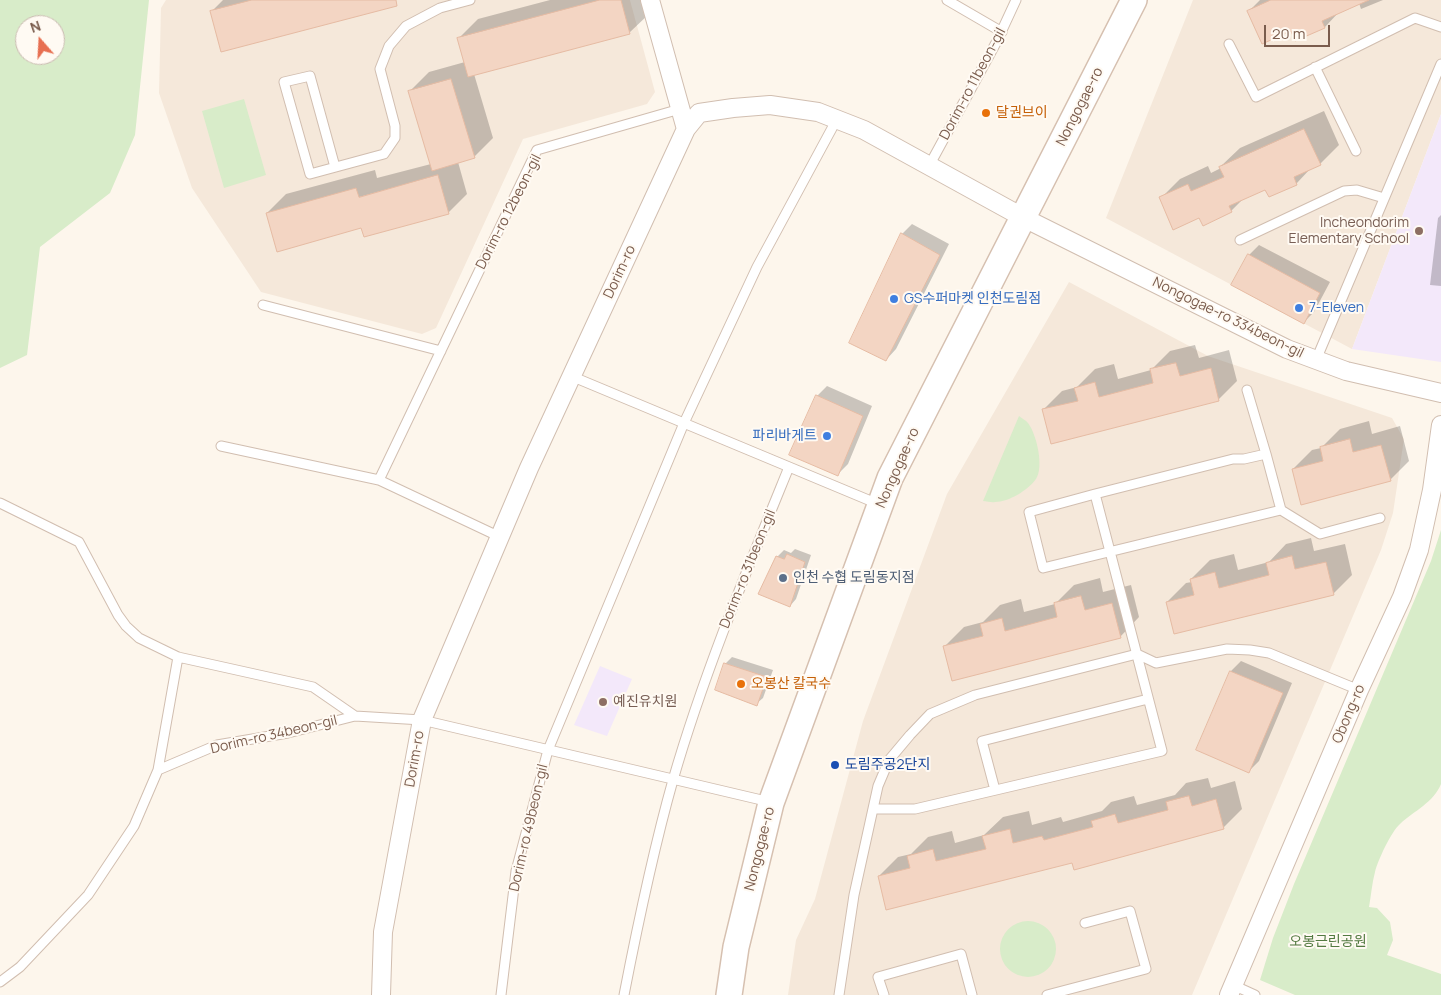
<!DOCTYPE html>
<meta charset="utf-8">
<style>
body{margin:0}
#map{position:relative;width:1441px;height:995px;overflow:hidden;background:#fdf6ec;font-family:Manrope,sans-serif}
canvas{display:block}
.north{position:absolute;left:15px;top:15px;width:50px;height:50px;box-sizing:border-box;background:#fffaf3;border:1px solid #cabbb1;border-radius:50%;rotate:341deg;font-size:14px;font-weight:700;line-height:20px;text-align:center;color:#7a5c4d}
.north::after{content:'';display:block;margin:auto;width:18px;height:22px;background:#e76f51;clip-path:polygon(50% 0,100% 100%,50% 72%,0 100%)}
.scale{position:absolute;left:1264px;top:25px;width:66px;height:22px;box-sizing:border-box;border:2px solid #7a5c4d;border-top:0;padding-left:6px;font-size:15px;line-height:18px;white-space:nowrap;color:#7a5c4d;-webkit-text-stroke:4px #fffaf3;paint-order:stroke}
</style>
<div id="map">
<canvas width="1441" height="995"></canvas>
<div class="north">N</div>
<div class="scale">20 m</div>
</div>
<script>
const c = document.querySelector('canvas').getContext('2d');
c.lineJoin = 'round';
function fillPath(path, color) {
  c.fillStyle = color;
  c.fill(path, 'evenodd');
}
function strokePath(path, color, width, dash) {
  c.strokeStyle = color;
  c.lineWidth = width;
  c.lineCap = dash ? 'butt' : 'round';
  c.setLineDash(dash || []);
  c.stroke(path);
}
function write(font, color, halo, rows, align = 'center') {
  c.font = font + ' Manrope,"Noto Sans KR",sans-serif';
  c.lineWidth = 4;
  c.setLineDash([]);
  c.textBaseline = 'middle';
  c.strokeStyle = halo;
  c.fillStyle = color;
  for (const [text, x, y, turn = 0] of rows) {
    c.save();
    c.translate(x, y);
    c.rotate((+turn || 0) * Math.PI / 180);
    c.textAlign = isNaN(turn) ? turn : align;
    if (halo) c.strokeText(text, 0, 0);
    c.fillText(text, 0, 0);
    c.restore();
  }
}
fillPath(new Path2D(`
 M 166,0 L 630,0 L 655,92 L 647,104 L 523,139 L 436,328 L 422,334 L 261,292 L 192,188 L 159,93 L 161,8 Z
 M 1193,0 L 1441,0 L 1441,114 L 1352,349 L 1106,218 Z
 M 1069,282 L 1208,356 L 1392,418 L 1404,439 L 1393,513 L 1381,550 L 1192,995 L 788,995 L 796,940 L 815,899 L 863,721 L 947,494 Z`), '#f5e8da');
fillPath(new Path2D(`
 M 1441,114 L 1441,362 L 1352,349 Z
 M 600,666 L 632,679 L 607,736 L 574,725 Z`), '#f3e8fa');
fillPath(new Path2D(`
 M 0,0 L 149,0 L 135,135 L 110,193 L 40,247 L 27,355 L 0,368 ZM 25,25 L 55,25 L 55,55 L 25,55 Z
 M 244,99 L 266,175 L 224,188 L 202,111 Z
 M 1019,416 C 1021,418 1026,420 1028,423 C 1037,435 1044,467 1036,479 C 1028,490 1009,502 995,502 C 992,503 987,501 983,501 Z
 M 1441,530 L 1441,784 C 1434,802 1414,811 1400,824 C 1391,832 1378,860 1375,872 C 1372,883 1371,896 1369,907 L 1377,908 L 1390,922 L 1393,940 L 1387,955 L 1441,974 L 1441,995 L 1295,995 L 1260,980 L 1273,938 L 1294,884 L 1431,561 Z
 M1000 949a28 28 0 1 1 56 0a28 28 0 1 1-56 0Z`), '#d8ecc9');
fillPath(new Path2D(`
 M 223,0 L 393,0 L 212,11 Z
 M 550,0 L 645,0 L 649,14 L 629,33 L 474,74 L 493,138 L 474,157 L 458,162 L 467,194 L 448,213 L 362,227 L 267,213 L 286,194 L 375,170 L 377,178 L 431,164 L 410,91 L 429,72 L 465,62 L 459,38 L 478,19 Z
 M 1260,0 L 1383,0 L 1361,9 L 1359,3 L 1339,12 L 1325,27 L 1296,40 L 1291,29 L 1249,11 Z
 M 1324,111 L 1339,145 L 1320,164 L 1311,168 L 1296,184 L 1266,188 L 1245,197 L 1231,211 L 1200,216 L 1161,198 L 1180,179 L 1208,166 L 1211,173 L 1221,168 L 1220,167 L 1240,148 Z
 M 1441,215 L 1441,286 L 1430,285 L 1438,218 Z
 M 912,224 L 949,244 L 896,349 L 886,360 L 902,234 Z
 M 1259,245 L 1330,282 L 1314,312 L 1304,322 L 1249,255 Z
 M 1195,345 L 1199,358 L 1229,350 L 1237,381 L 1218,400 L 1043,410 L 1062,391 L 1077,387 L 1095,369 L 1114,364 L 1118,379 L 1151,370 L 1170,351 Z
 M 827,386 L 872,406 L 848,464 L 838,474 L 817,396 Z
 M 1369,421 L 1372,434 L 1400,426 L 1409,461 L 1390,480 L 1293,469 L 1312,450 L 1321,448 L 1340,429 Z
 M 1311,538 L 1314,551 L 1345,544 L 1352,575 L 1333,594 L 1167,602 L 1186,583 L 1192,582 L 1191,579 L 1210,560 L 1234,554 L 1238,570 L 1269,562 L 1286,544 Z
 M 795,549 L 811,555 L 796,599 L 790,606 L 777,557 L 784,550 L 791,553 Z
 M 1100,578 L 1103,592 L 1131,585 L 1139,617 L 1120,637 L 945,646 L 964,627 L 983,622 L 1000,605 L 1021,599 L 1024,612 L 1055,604 L 1074,585 Z
 M 732,657 L 773,670 L 763,698 L 756,704 L 725,664 Z
 M 1241,661 L 1292,683 L 1259,761 L 1249,771 L 1197,749 L 1231,671 Z
 M 1208,778 L 1211,788 L 1235,781 L 1242,809 L 1223,828 L 1073,861 L 879,876 L 898,857 L 911,854 L 928,837 L 952,831 L 955,843 L 984,835 L 1003,817 L 1029,811 L 1032,825 L 1061,817 L 1063,822 L 1102,811 L 1111,802 L 1134,796 L 1137,805 L 1175,795 L 1186,783 Z`), '#0003');
const building = new Path2D(`
 M 252,0 L 396,0 L 397,6 L 221,52 L 210,11 Z
 M 600,0 L 621,0 L 630,34 L 468,77 L 457,38 Z
 M 1271,0 L 1369,0 L 1322,21 L 1325,28 L 1295,41 L 1291,31 L 1262,44 L 1247,11 Z
 M 451,79 L 475,158 L 432,171 L 408,91 Z
 M 1304,129 L 1321,165 L 1294,177 L 1297,185 L 1269,197 L 1265,190 L 1229,206 L 1232,212 L 1203,226 L 1199,218 L 1173,230 L 1159,197 L 1188,184 L 1191,191 L 1224,177 L 1219,167 Z
 M 438,175 L 449,214 L 364,237 L 361,228 L 277,252 L 266,213 L 356,188 L 359,197 Z
 M 901,233 L 940,255 L 886,361 L 849,343 Z
 M 1248,254 L 1320,293 L 1304,324 L 1231,285 Z
 M 1176,363 L 1180,376 L 1211,368 L 1219,401 L 1051,444 L 1042,409 L 1078,401 L 1074,388 L 1095,382 L 1099,397 L 1153,383 L 1150,369 Z
 M 816,395 L 863,416 L 838,476 L 789,455 Z
 M 1350,439 L 1353,452 L 1381,445 L 1391,481 L 1301,505 L 1292,469 L 1323,461 L 1320,447 Z
 M 787,554 L 805,562 L 790,607 L 758,594 L 776,556 L 784,559 Z
 M 1292,556 L 1295,569 L 1326,562 L 1334,595 L 1174,634 L 1166,602 L 1194,595 L 1190,579 L 1215,572 L 1219,588 L 1269,575 L 1266,563 Z
 M 1081,596 L 1085,610 L 1112,603 L 1121,638 L 952,681 L 943,646 L 983,636 L 980,624 L 1002,618 L 1005,631 L 1057,617 L 1054,603 Z
 M 724,663 L 767,677 L 757,706 L 715,690 Z
 M 1230,671 L 1283,693 L 1249,773 L 1196,750 Z
 M 1189,796 L 1192,806 L 1216,799 L 1224,829 L 1074,870 L 1072,863 L 886,910 L 878,876 L 910,868 L 907,856 L 933,849 L 936,861 L 986,849 L 982,836 L 1010,829 L 1013,843 L 1042,836 L 1044,840 L 1093,827 L 1091,821 L 1115,814 L 1118,823 L 1168,810 L 1166,802 Z`);
fillPath(building, '#f3d5c3');
strokePath(building, '#e6bba3', 1);
const service = new Path2D(`
 M 947,0 L 1002,32
 M 1229,44 L 1256,97 L 1415,18 L 1441,27
 M 1315,67 L 1356,151
 M 929,166 L 997,41 L 1016,0
 M 335,167 L 310,76 L 284,82 L 310,174 L 384,154 L 395,138 L 395,126 L 380,69 L 389,46 L 406,26 L 440,8 L 470,0
 M 1240,240 L 1344,191 L 1357,190 L 1384,198
 M 263,305 L 441,351
 M 1316,360 L 1441,64
 M 571,376 L 878,504
 M 221,446 L 379,480 L 500,537
 M 1266,454 L 1281,510 L 1320,534 L 1380,518
 M 379,480 L 537,150 L 680,109
 M 1095,494 L 1029,512 L 1043,568 L 1281,510
 M 0,503 L 79,542 L 118,615 L 126,626 L 139,638 L 178,657 L 313,687 L 355,716
 M 158,770 L 217,745 L 288,733 L 355,716 L 422,720 L 770,802
 M 995,790 L 982,741 L 1148,699
 M 873,809 L 915,809 L 1162,751 L 1095,494 L 1233,459 L 1244,459 L 1266,454 L 1247,390
 M 0,982 L 20,967 L 88,895 L 134,826 L 158,770 L 178,657
 M 1233,985 L 1255,995
 M 501,995 L 516,871 L 548,750 L 684,423 L 757,267 L 837,119
 M 624,995 C 638,923 653,851 673,780 C 704,673 747,570 789,467
 M 839,995 L 854,895 L 878,786 L 889,760 L 910,735 L 930,714 L 975,695 L 1137,654 L 1156,663 L 1227,649 L 1250,650 L 1269,653 L 1359,690
 M 884,995 L 878,977 L 961,954 L 972,995
 M 1047,995 L 1146,969 L 1130,911 L 1085,923`);
const minor = new Path2D(`
 M 650,0 L 686,129
 M 381,995 L 383,932 L 422,720 L 529,468 L 686,129 L 699,113 L 733,108 L 770,105 L 818,112 L 864,130 L 1024,218 L 1287,349 L 1346,371 L 1441,393
 M 1229,995 L 1359,690 L 1402,597 L 1419,550 L 1432,490 L 1441,425`);
const secondary = new Path2D(`
 M 729,995 L 736,947 L 771,803 L 890,478 L 1134,0`);
strokePath(service, '#d1beb0', 11);
strokePath(minor, '#d1beb0', 20);
strokePath(secondary, '#d6c0b0', 28);
strokePath(service, '#fff', 9);
strokePath(minor, '#fff', 18);
strokePath(secondary, '#fff', 25);
for (const [x, y, r, color] of [
 [986,113,5,"#e8710a"],
 [1419,231,5,"#8d6e63"],
 [894,299,5,"#3f7fe0"],
 [1299,308,5,"#3f7fe0"],
 [827,436,5,"#3f7fe0"],
 [783,578,5,"#5c6f8a"],
 [741,684,5,"#e8710a"],
 [603,702,5,"#8d6e63"],
 [835,765,5,"#1a4fb4"]
]) {
  const dot = new Path2D();
  dot.arc(x, y, r, 0, 2 * Math.PI);
  c.fillStyle = color;
  c.fill(dot);
  strokePath(dot, '#fffaf3', 2);
}
write('14px', '#7a5c4d', '#fffaf3', [
 ["Dorim-ro 11beon-gil",973,84,-62],
 ["Nongogae-ro",1080,107,-63],
 ["Dorim-ro 12beon-gil",509,212,-63],
 ["Dorim-ro",620,272,-65],
 ["Nongogae-ro 334beon-gil",1228,318,26],
 ["Nongogae-ro",898,468,-66],
 ["Dorim-ro 31beon-gil",748,569,-68],
 ["Obong-ro",1349,714,-67],
 ["Dorim-ro 34beon-gil",274,735,-13],
 ["Dorim-ro",415,759,-80],
 ["Dorim-ro 49beon-gil",529,828,-77],
 ["Nongogae-ro",760,849,-76]
]);
write('14px', '#c56008', '#fffaf3', [
 ["달권브이",996,113],
 ["오봉산 칼국수",751,684]
], 'left');
write('14px', '#785e54', '#fffaf3', [
 ["Incheondorim",1409,223],
 ["Elementary School",1409,239],
 ["예진유치원",613,702,"left"]
], 'right');
write('14px', '#366cbe', '#fffaf3', [
 ["GS수퍼마켓 인천도림점",904,299],
 ["7-Eleven",1309,308],
 ["파리바게트",817,436,"right"]
], 'left');
write('14px', '#4e5e75', '#fffaf3', [
 ["인천 수협 도림동지점",793,578]
], 'left');
write('14px', '#164399', '#fffaf3', [
 ["도림주공2단지",845,765]
], 'left');
write('14px', '#537a41', '#fffaf3', [
 ["오봉근린공원",1328,942]
]);
</script>
